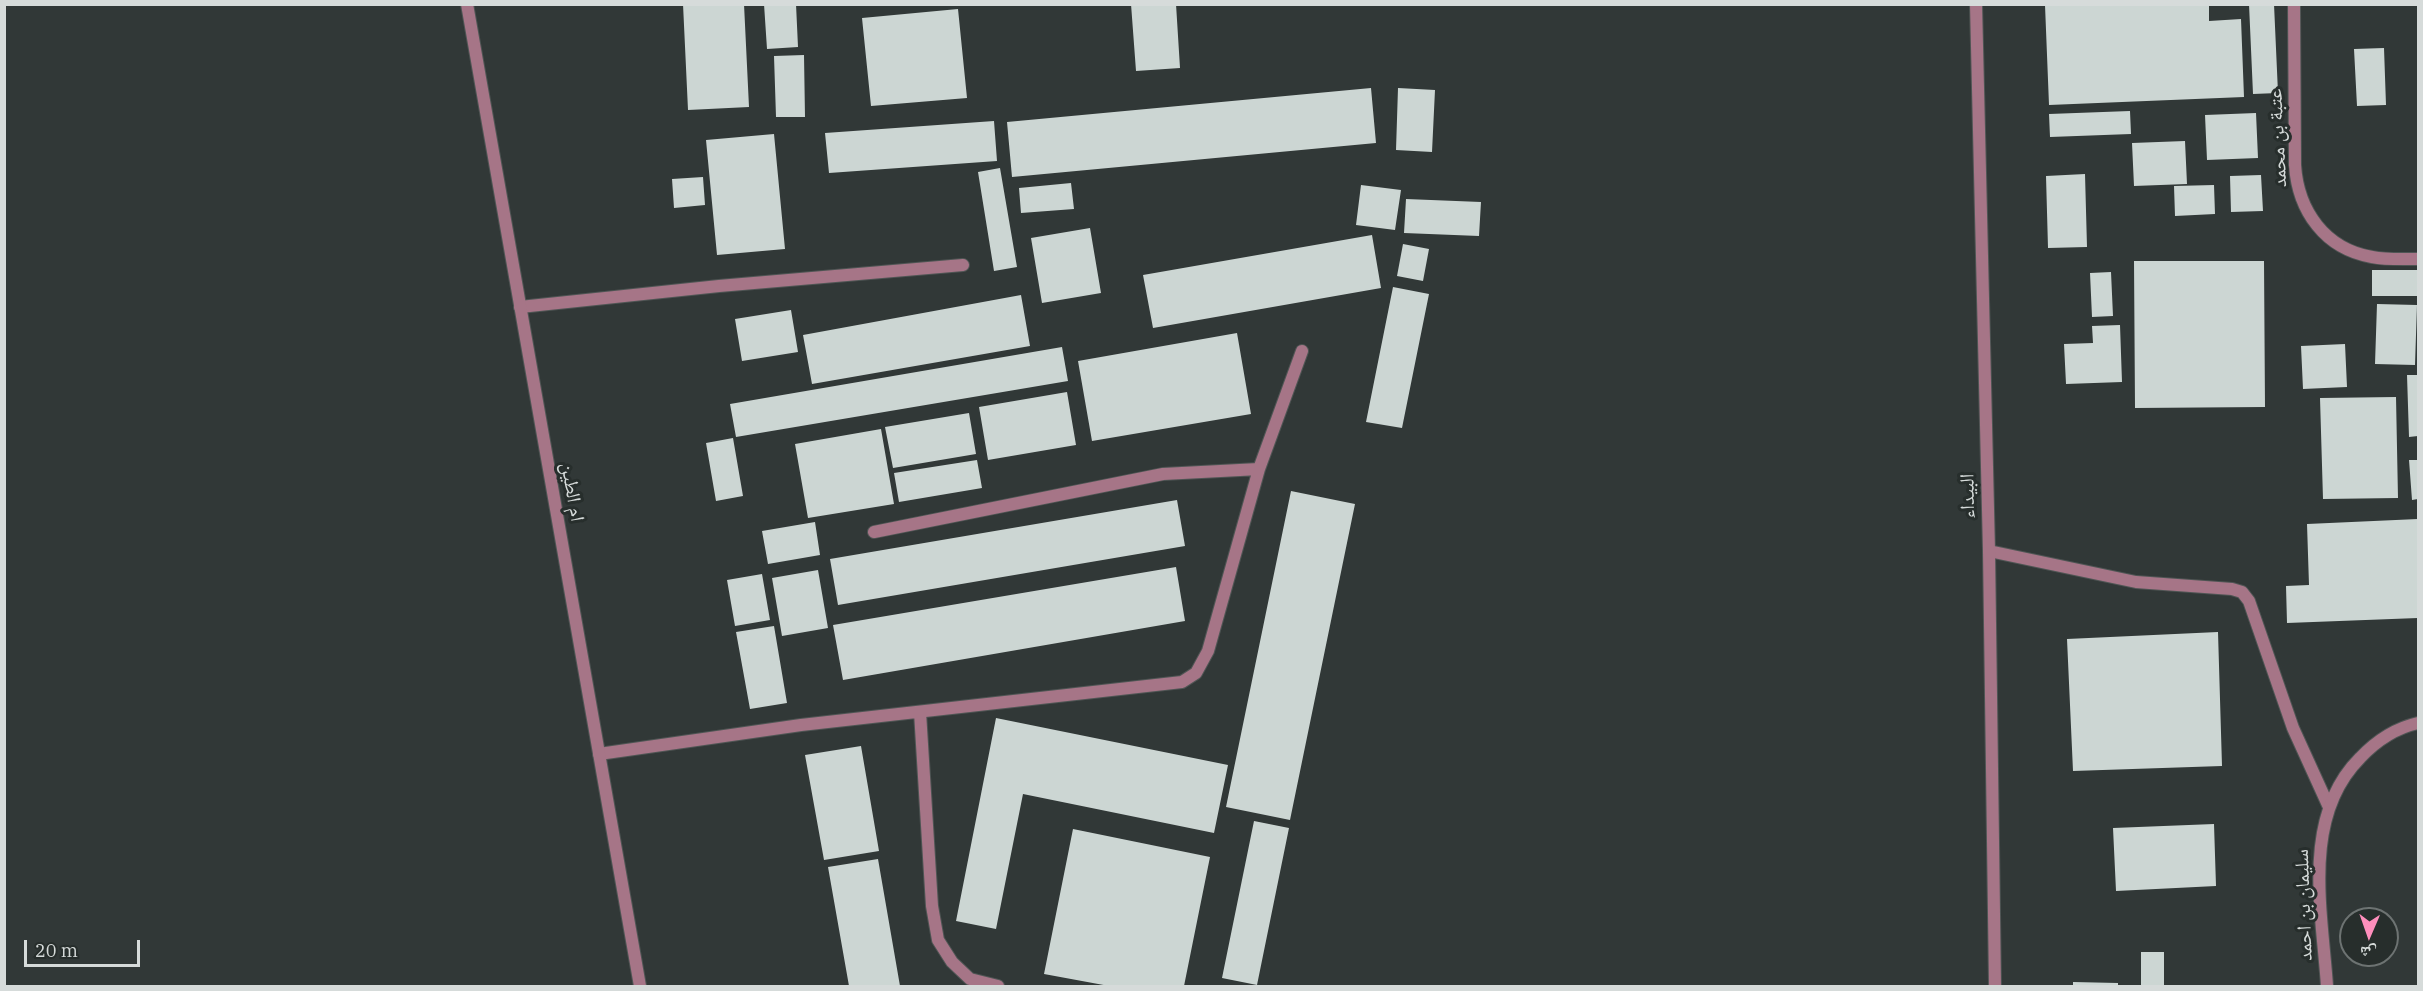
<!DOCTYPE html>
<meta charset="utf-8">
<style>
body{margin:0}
#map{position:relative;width:2423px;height:991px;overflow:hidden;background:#313837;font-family:"IBM Plex Serif","Noto Naskh Arabic",serif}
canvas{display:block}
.frame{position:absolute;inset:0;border:6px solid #d6dbda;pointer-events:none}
.north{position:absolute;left:2339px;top:907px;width:60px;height:60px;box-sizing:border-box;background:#272e2c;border:2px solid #6d7372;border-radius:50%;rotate:182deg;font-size:16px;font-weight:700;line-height:24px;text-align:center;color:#d6dbda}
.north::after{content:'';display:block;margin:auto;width:21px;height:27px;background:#fe8ebc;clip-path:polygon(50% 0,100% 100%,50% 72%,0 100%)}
.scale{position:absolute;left:24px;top:940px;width:116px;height:27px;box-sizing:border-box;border:3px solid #d6dbda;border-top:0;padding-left:8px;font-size:18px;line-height:21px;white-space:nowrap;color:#d6dbda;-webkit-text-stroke:4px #272e2c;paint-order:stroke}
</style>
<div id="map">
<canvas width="2423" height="991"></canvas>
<div class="frame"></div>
<div class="north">ش</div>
<div class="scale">20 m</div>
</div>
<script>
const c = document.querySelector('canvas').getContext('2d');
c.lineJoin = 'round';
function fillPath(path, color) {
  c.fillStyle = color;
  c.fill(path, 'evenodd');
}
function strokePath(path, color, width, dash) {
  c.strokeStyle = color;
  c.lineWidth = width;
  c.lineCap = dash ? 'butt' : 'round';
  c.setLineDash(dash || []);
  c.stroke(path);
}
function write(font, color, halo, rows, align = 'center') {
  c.font = font + ' "IBM Plex Serif","Noto Naskh Arabic",serif';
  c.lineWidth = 6;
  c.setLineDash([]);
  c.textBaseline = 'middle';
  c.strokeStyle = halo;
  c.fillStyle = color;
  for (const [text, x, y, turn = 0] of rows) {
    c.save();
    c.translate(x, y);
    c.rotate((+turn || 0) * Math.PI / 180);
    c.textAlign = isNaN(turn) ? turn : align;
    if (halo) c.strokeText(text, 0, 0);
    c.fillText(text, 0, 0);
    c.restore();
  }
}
fillPath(new Path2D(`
 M 683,4 L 744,4 L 749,107 L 688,110 Z
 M 764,4 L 796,4 L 798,47 L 767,49 Z
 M 1131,4 L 1176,4 L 1180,68 L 1136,71 Z
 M 2249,4 L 2274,4 L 2278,93 L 2253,94 Z
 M 2045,5 L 2209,5 L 2209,21 L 2241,19 L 2244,97 L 2049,105 Z
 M 958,9 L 967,98 L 871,106 L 862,18 Z
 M 2384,48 L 2386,105 L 2357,106 L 2354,49 Z
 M 804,55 L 805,117 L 776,117 L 774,56 Z
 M 1371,88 L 1376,143 L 1012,177 L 1007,122 Z
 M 1398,88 L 1435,90 L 1432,152 L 1396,150 Z
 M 2130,111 L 2131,134 L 2050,137 L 2049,114 Z
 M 2256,113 L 2258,158 L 2207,160 L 2205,115 Z
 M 994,121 L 997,161 L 829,173 L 825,133 Z
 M 774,134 L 785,249 L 717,255 L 706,140 Z
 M 2185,141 L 2187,184 L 2134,186 L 2132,143 Z
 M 1000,168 L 1017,267 L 994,271 L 978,172 Z
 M 2085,174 L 2087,247 L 2048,248 L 2046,176 Z
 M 2261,175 L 2263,211 L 2231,212 L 2230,176 Z
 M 703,177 L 705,205 L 674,208 L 672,179 Z
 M 1071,183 L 1074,209 L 1021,213 L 1019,188 Z
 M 1361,185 L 1401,190 L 1395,230 L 1356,225 Z
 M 2214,185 L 2215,214 L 2175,216 L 2174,186 Z
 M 1406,199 L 1481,202 L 1479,236 L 1404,233 Z
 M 1090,228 L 1101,293 L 1042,303 L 1031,238 Z
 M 1372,235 L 1381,288 L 1153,328 L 1143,275 Z
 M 1403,244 L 1429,249 L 1423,281 L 1397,276 Z
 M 2134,261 L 2264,261 L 2265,407 L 2135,408 Z
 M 2372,270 L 2418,270 L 2418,296 L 2372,296 Z
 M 2111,272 L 2113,316 L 2092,317 L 2090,273 Z
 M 1393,287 L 1429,294 L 1402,428 L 1366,422 Z
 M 1021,295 L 1030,346 L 812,384 L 803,335 Z
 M 2377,304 L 2417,305 L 2415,365 L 2375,364 Z
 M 791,310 L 798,352 L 742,361 L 735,319 Z
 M 2120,325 L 2122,382 L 2066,384 L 2064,344 L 2093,343 L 2092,326 Z
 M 1237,333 L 1251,414 L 1092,441 L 1078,361 Z
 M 2345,344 L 2347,387 L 2303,389 L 2301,346 Z
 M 1062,347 L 1068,381 L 736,437 L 730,404 Z
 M 2407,375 L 2418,375 L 2418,436 L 2409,437 Z
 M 1067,392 L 1076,445 L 988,460 L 979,407 Z
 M 2396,397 L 2398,498 L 2323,499 L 2320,398 Z
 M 969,413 L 976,454 L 893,468 L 885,427 Z
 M 881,429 L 894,504 L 808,518 L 795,444 Z
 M 733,438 L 743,496 L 716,501 L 706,443 Z
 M 977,460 L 982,488 L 899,502 L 894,473 Z
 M 2409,460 L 2418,460 L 2418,499 L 2412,500 Z
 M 1291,491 L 1355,504 L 1290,820 L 1226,807 Z
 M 1177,500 L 1185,546 L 838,605 L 830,559 Z
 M 2418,519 L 2418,618 L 2287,623 L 2286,586 L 2309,585 L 2307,524 Z
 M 815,522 L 820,555 L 768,564 L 762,531 Z
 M 1176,567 L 1185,621 L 843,680 L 833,625 Z
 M 818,570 L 828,628 L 782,636 L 772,578 Z
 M 762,574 L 770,620 L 735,626 L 727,580 Z
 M 774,626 L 787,703 L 750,709 L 736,632 Z
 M 2218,632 L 2222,766 L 2073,771 L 2067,639 Z
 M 996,718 L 1228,765 L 1214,833 L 1023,794 L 996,929 L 956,921 Z
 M 861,746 L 879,851 L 824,860 L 805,755 Z
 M 1254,821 L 1289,828 L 1257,985 L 1222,978 Z
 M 2214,824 L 2216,886 L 2116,891 L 2113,828 Z
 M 1073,829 L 1210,857 L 1184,986 L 1109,986 L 1044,974 Z
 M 878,859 L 900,986 L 849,986 L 828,867 Z
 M 2141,952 L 2164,952 L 2164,986 L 2141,986 Z
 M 2073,982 L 2118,983 L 2118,986 L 2073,986 Z`), '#ccd6d3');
const service = new Path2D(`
 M 520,307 L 719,286 L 963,265
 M 874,532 L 1163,474 L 1259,469
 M 1989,551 L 2136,582 L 2232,589 L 2242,592 L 2249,601 L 2293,728 L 2328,805
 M 920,712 L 932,906 L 938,940 L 952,962 L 970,979 L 998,986
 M 599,754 L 801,725 L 1182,682 L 1196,673 L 1208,651 L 1259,469 L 1302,351`);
const minor = new Path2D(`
 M 467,4 L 640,986
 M 1976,4 L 1989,551 L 1995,986
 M 2294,4 L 2295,165 C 2298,211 2325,249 2372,257 C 2387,260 2403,259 2418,259
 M 2327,986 C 2322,911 2301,817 2360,758 C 2376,741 2396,728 2418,723`);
strokePath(service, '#4f5554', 14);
strokePath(minor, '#4f5554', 14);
strokePath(service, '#a67587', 12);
strokePath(minor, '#a67587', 12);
write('20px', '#d6dbda', '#272e2c', [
 ["عتبة بن محمد",2278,138,-93],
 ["ام الطين",572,492,80],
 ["البيداء",1968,496,-91],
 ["سليمان بن احمد",2304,905,-92]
]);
</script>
